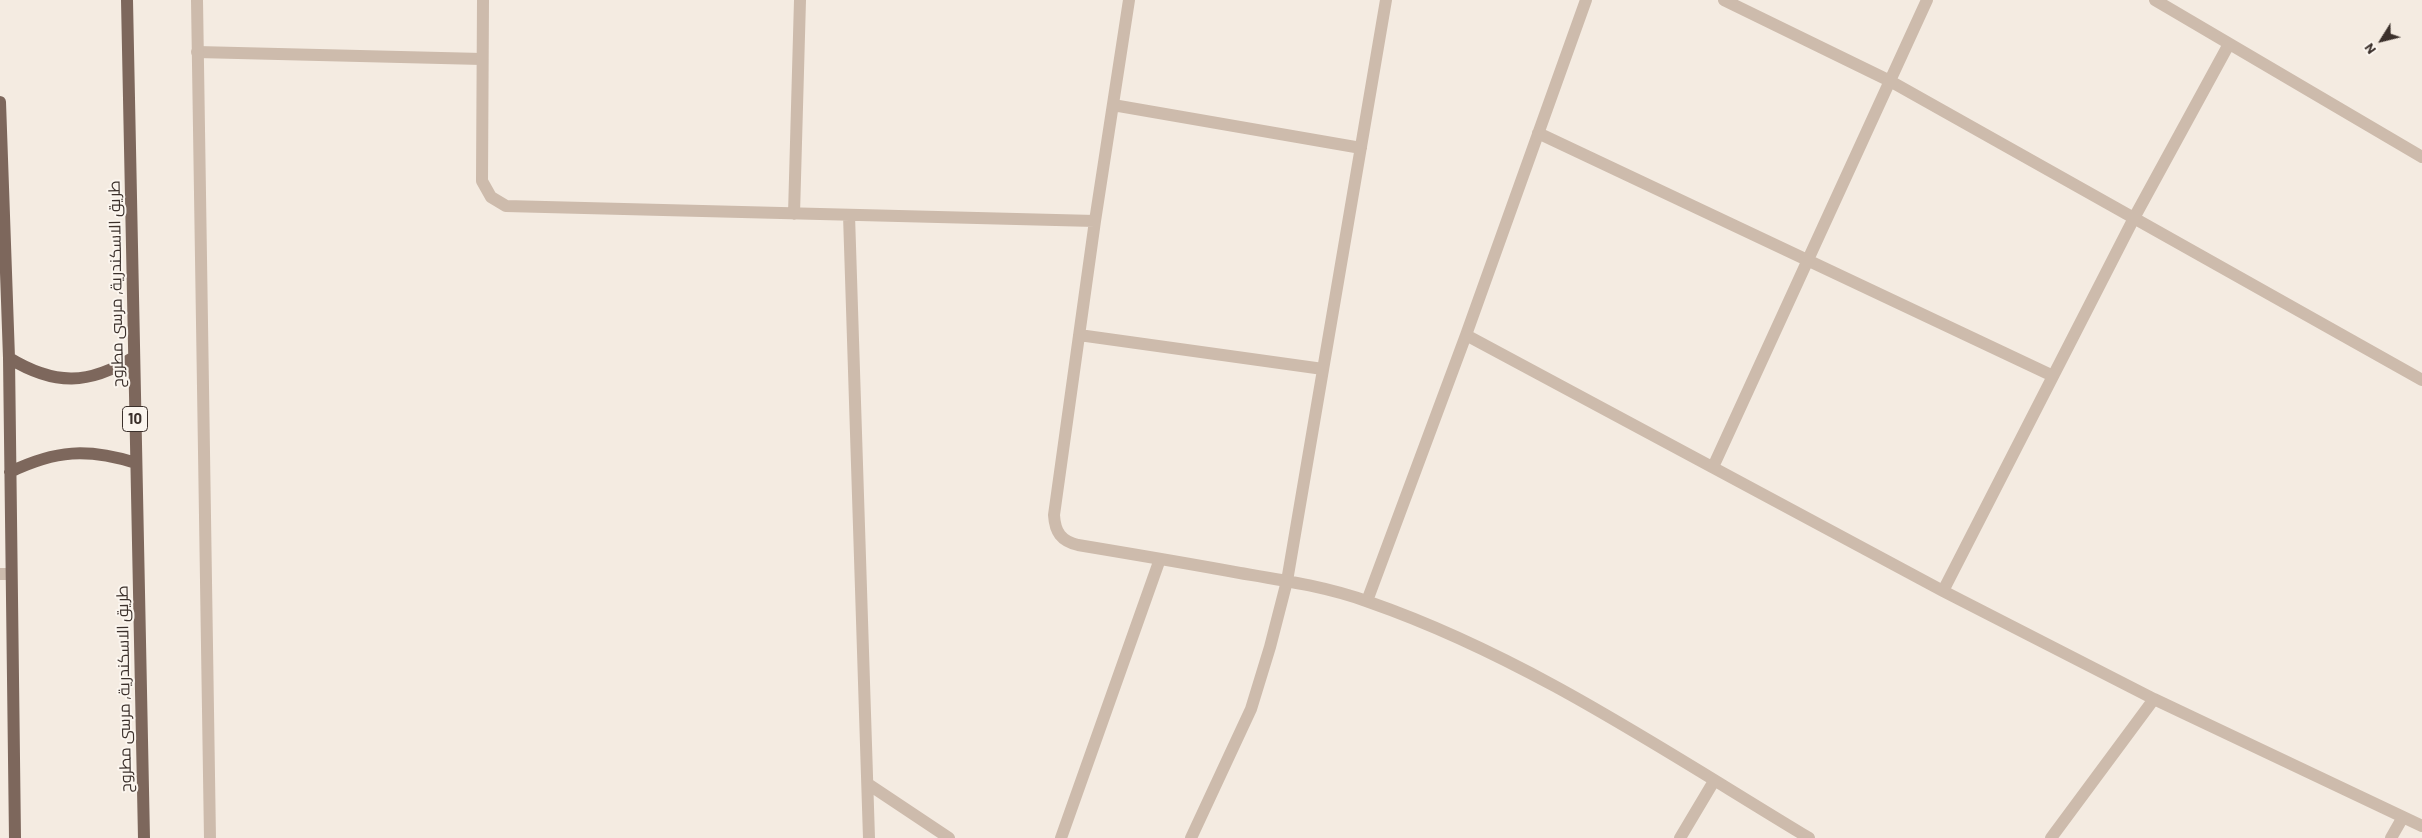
<!DOCTYPE html>
<meta charset="utf-8">
<style>
body{margin:0}
#map{position:relative;width:2422px;height:838px;overflow:hidden;background:#f4ebe1;font-family:Barlow,sans-serif}
canvas{display:block}
.north{position:absolute;left:2357px;top:15px;width:50px;height:50px;-webkit-text-stroke:4px #fbf5ee;paint-order:stroke;rotate:234deg;font-size:14px;font-weight:700;line-height:20px;text-align:center;color:#3b302b}
.north::after{content:'';display:block;margin:auto;width:18px;height:22px;background:#3b302b;clip-path:polygon(50% 0,100% 100%,50% 72%,0 100%)}
</style>
<div id="map">
<canvas width="2422" height="838"></canvas>
<div class="north">N</div>
</div>
<script>
const c = document.querySelector('canvas').getContext('2d');
c.lineJoin = 'round';
function strokePath(path, color, width, dash) {
  c.strokeStyle = color;
  c.lineWidth = width;
  c.lineCap = dash ? 'butt' : 'round';
  c.setLineDash(dash || []);
  c.stroke(path);
}
function write(font, color, halo, rows, align = 'center') {
  c.font = font + ' Barlow,Cairo,sans-serif';
  c.lineWidth = 4;
  c.setLineDash([]);
  c.textBaseline = 'middle';
  c.strokeStyle = halo;
  c.fillStyle = color;
  for (const [text, x, y, turn = 0] of rows) {
    c.save();
    c.translate(x, y);
    c.rotate((+turn || 0) * Math.PI / 180);
    c.textAlign = isNaN(turn) ? turn : align;
    if (halo) c.strokeText(text, 0, 0);
    c.fillText(text, 0, 0);
    c.restore();
  }
}
strokePath(new Path2D(`
 M 197,52 L 482,59`), '#cdbbac', 12);
strokePath(new Path2D(`
 M 197,0 L 210,838
 M 483,0 L 482,181 L 491,197 L 506,206 L 1095,221
 M 1129,0 L 1095,221 L 1054,515 C 1055,532 1061,541 1078,545 C 1132,554 1186,563 1240,573 C 1282,580 1328,587 1369,602 C 1527,657 1666,752 1809,838
 M 1724,0 L 1890,81 L 2422,380
 M 2155,0 L 2422,157
 M 1113,105 L 1361,148
 M 1538,133 L 2053,376
 M 794,214 L 800,0
 M 849,215 L 869,838
 M 1079,335 L 1323,369
 M 1466,335 L 1943,591 L 2154,699 L 2422,826
 M 1713,467 L 1927,0
 M 0,574 L 11,574
 M 1943,591 L 2134,218 L 2229,44
 M 1367,601 L 1466,335 L 1586,0
 M 868,784 L 949,838
 M 1061,838 L 1160,559
 M 1191,838 L 1251,709 L 1270,647 L 1287,581 L 1386,0
 M 1680,838 L 1714,781
 M 2051,838 L 2154,699
 M 2391,838 L 2403,817`), '#cdbbac', 12);
strokePath(new Path2D(`
 M 127,0 L 144,838
 M 0,102 L 9,358 L 15,838
 M 9,358 C 55,386 89,385 134,357
 M 10,472 C 56,450 87,448 136,463`), '#7d675c', 12);
for (const [x, y, w] of [
 [135,419,25]
]) {
  const box = new Path2D();
  box.roundRect(x - w / 2, y - 12.5, w, 25, 4);
  c.fillStyle = '#fbf5ee';
  c.fill(box);
  strokePath(box, '#3b302b', 1);
}
write('bold 15px', '#3b302b', null, [
 ["10",135,419]
]);
write('16px', '#3b302b', '#fbf5ee', [
 ["طريق الاسكندرية, مرسى مطروح",116,284,-91],
 ["طريق الاسكندرية, مرسى مطروح",124,689,-91]
]);
</script>
